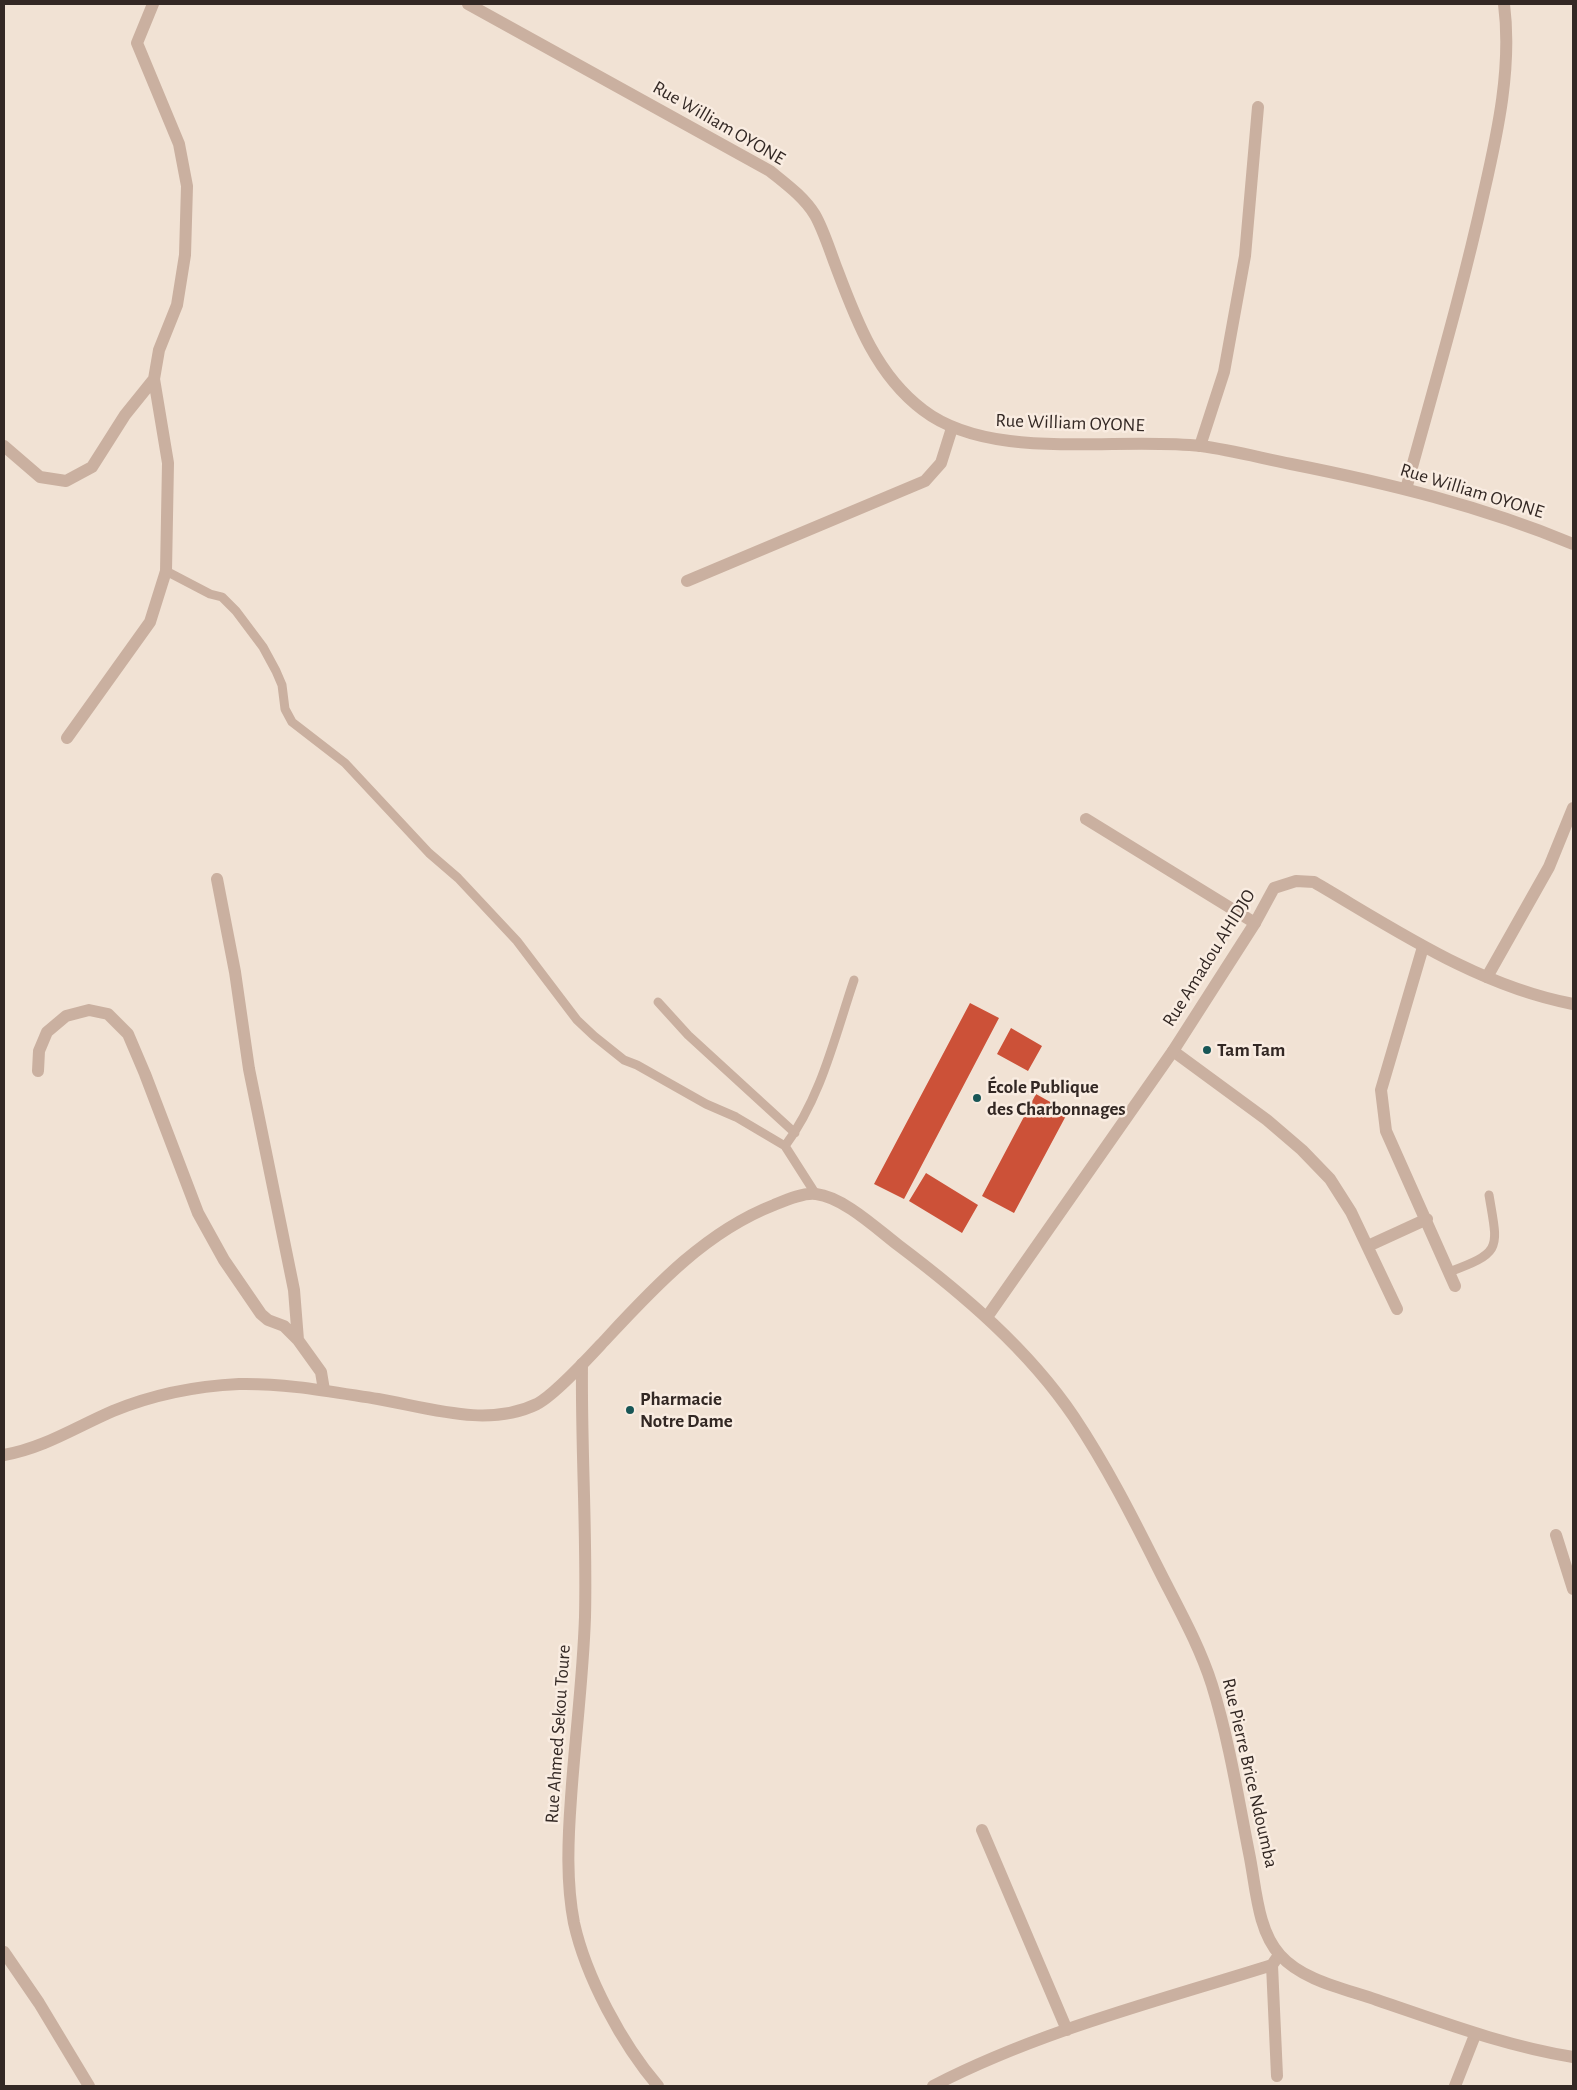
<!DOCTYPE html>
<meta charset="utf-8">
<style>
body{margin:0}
#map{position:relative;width:1577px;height:2090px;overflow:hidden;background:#f1e2d4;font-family:"Alegreya Sans",sans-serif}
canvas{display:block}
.frame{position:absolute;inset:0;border:5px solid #332824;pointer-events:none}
</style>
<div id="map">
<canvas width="1577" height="2090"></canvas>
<div class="frame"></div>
</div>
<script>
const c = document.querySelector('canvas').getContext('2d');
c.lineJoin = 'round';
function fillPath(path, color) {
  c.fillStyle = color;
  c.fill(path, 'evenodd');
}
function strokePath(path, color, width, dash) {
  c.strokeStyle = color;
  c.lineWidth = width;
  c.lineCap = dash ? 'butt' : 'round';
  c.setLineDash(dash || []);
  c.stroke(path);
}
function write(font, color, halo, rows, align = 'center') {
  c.font = font + ' "Alegreya Sans",sans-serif';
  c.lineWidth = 5;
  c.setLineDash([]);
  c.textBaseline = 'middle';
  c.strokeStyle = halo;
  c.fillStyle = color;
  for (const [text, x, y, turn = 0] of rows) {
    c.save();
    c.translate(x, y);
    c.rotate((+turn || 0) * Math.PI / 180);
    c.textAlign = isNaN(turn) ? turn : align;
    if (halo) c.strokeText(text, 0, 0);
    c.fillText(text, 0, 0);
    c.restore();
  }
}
fillPath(new Path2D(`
 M 970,1003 L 999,1018 L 904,1199 L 874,1184 Z
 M 1011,1028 L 1042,1046 L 1028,1071 L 997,1054 Z
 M 1036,1094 L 1068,1112 L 1014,1213 L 982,1196 Z
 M 926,1173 L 978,1205 L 962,1233 L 909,1201 Z`), '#cc5138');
strokePath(new Path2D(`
 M 166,571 L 210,594 L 222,597 L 236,611 L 263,647 L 276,671 L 282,685 L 285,709 L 292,722 L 345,763 L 429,853 L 458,878 L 517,941 L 577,1020 L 594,1036 L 624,1060 L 637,1065 L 706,1104 L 736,1117 L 785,1146 L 815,1193
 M 658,1002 L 688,1035 L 795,1133
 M 785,1146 C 821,1098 835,1036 854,980
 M 1449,1272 C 1503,1252 1498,1249 1489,1195`), '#cab0a0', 9);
strokePath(new Path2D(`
 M 4,446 L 40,477 L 66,481 L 92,467 L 125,415 L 154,379
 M 1200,446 L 1224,372 L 1245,256 L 1258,107
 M 1406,489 C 1433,390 1462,292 1484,192 C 1498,131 1512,66 1504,4
 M 687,581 L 925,481 L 941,463 L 952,428
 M 67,738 L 150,622 L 166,571 L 168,463 L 154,379 L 159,350 L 177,305 L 185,255 L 187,186 L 179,144 L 137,43 L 153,4
 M 1086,819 L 1255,923
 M 217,879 L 235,972 L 249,1069 L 294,1290 L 298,1340 L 321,1372 L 324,1390
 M 1423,947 L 1381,1090 L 1386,1131 L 1455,1286
 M 1487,977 L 1549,867 L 1573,808
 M 1173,1051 L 1267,1120 L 1302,1150 L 1330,1179 L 1351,1212 L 1397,1309
 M 38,1071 L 39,1051 L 47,1032 L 66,1016 L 89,1010 L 108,1014 L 128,1034 L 145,1074 L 198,1213 L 224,1260 L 261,1314 L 268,1320 L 284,1326 L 298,1340
 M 1368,1246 L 1427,1219
 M 582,1364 C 581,1448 587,1533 585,1617 C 583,1678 575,1738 571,1798 C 568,1839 566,1882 574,1923 C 586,1977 622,2044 658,2086
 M 1556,1535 L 1573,1589
 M 982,1830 L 1067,2030
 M 4,1952 L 39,2003 L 89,2086
 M 1272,1965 L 1277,2076
 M 933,2086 C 1039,2031 1158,2001 1272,1965 L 1279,1955
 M 1455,2086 L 1475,2035`), '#cab0a0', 12);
strokePath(new Path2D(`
 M 468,4 L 770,171 C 786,184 804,197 815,215 C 823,229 829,248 835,264 C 855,317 875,374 923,410 C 992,463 1117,436 1201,446 C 1231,450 1261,458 1291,464 C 1387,483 1482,506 1573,544
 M 987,1317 L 1173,1051 L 1255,923 L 1274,888 L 1296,881 L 1314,882 C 1396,930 1478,986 1573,1004
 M 4,1455 C 44,1448 76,1427 113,1411 C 152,1395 197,1386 239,1384 C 286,1383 332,1392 378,1399 C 429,1408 488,1428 537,1404 C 556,1394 591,1355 607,1338 C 656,1285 707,1231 774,1205 C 786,1200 804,1192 816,1194 C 843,1197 876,1228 898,1245 C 963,1294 1028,1349 1074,1417 C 1106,1465 1132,1516 1158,1568 C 1177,1606 1199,1644 1212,1685 C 1229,1740 1238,1797 1249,1853 C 1256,1886 1257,1930 1280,1955 C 1303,1981 1346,1989 1377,2000 C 1442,2022 1505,2046 1573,2057`), '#cab0a0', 12);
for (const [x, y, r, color] of [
 [1207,1050,5,"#185656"],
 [977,1098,5,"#185656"],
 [630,1410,5,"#185656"]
]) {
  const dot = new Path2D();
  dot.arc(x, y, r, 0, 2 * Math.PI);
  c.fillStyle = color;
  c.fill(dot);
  strokePath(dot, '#f9ece1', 2);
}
write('19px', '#332824', '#f9ece1', [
 ["Rue William OYONE",719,123,30],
 ["Rue William OYONE",1070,423,2],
 ["Rue William OYONE",1472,491,17],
 ["Rue Amadou AHIDJO",1209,958,-58],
 ["Rue Ahmed Sekou Toure",558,1734,-86],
 ["Rue Pierre Brice Ndoumba",1250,1773,77]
]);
write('bold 19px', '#332824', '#f9ece1', [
 ["Tam Tam",1217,1050],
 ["École Publique",987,1087],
 ["des Charbonnages",987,1109],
 ["Pharmacie",640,1399],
 ["Notre Dame",640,1421]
], 'left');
</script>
